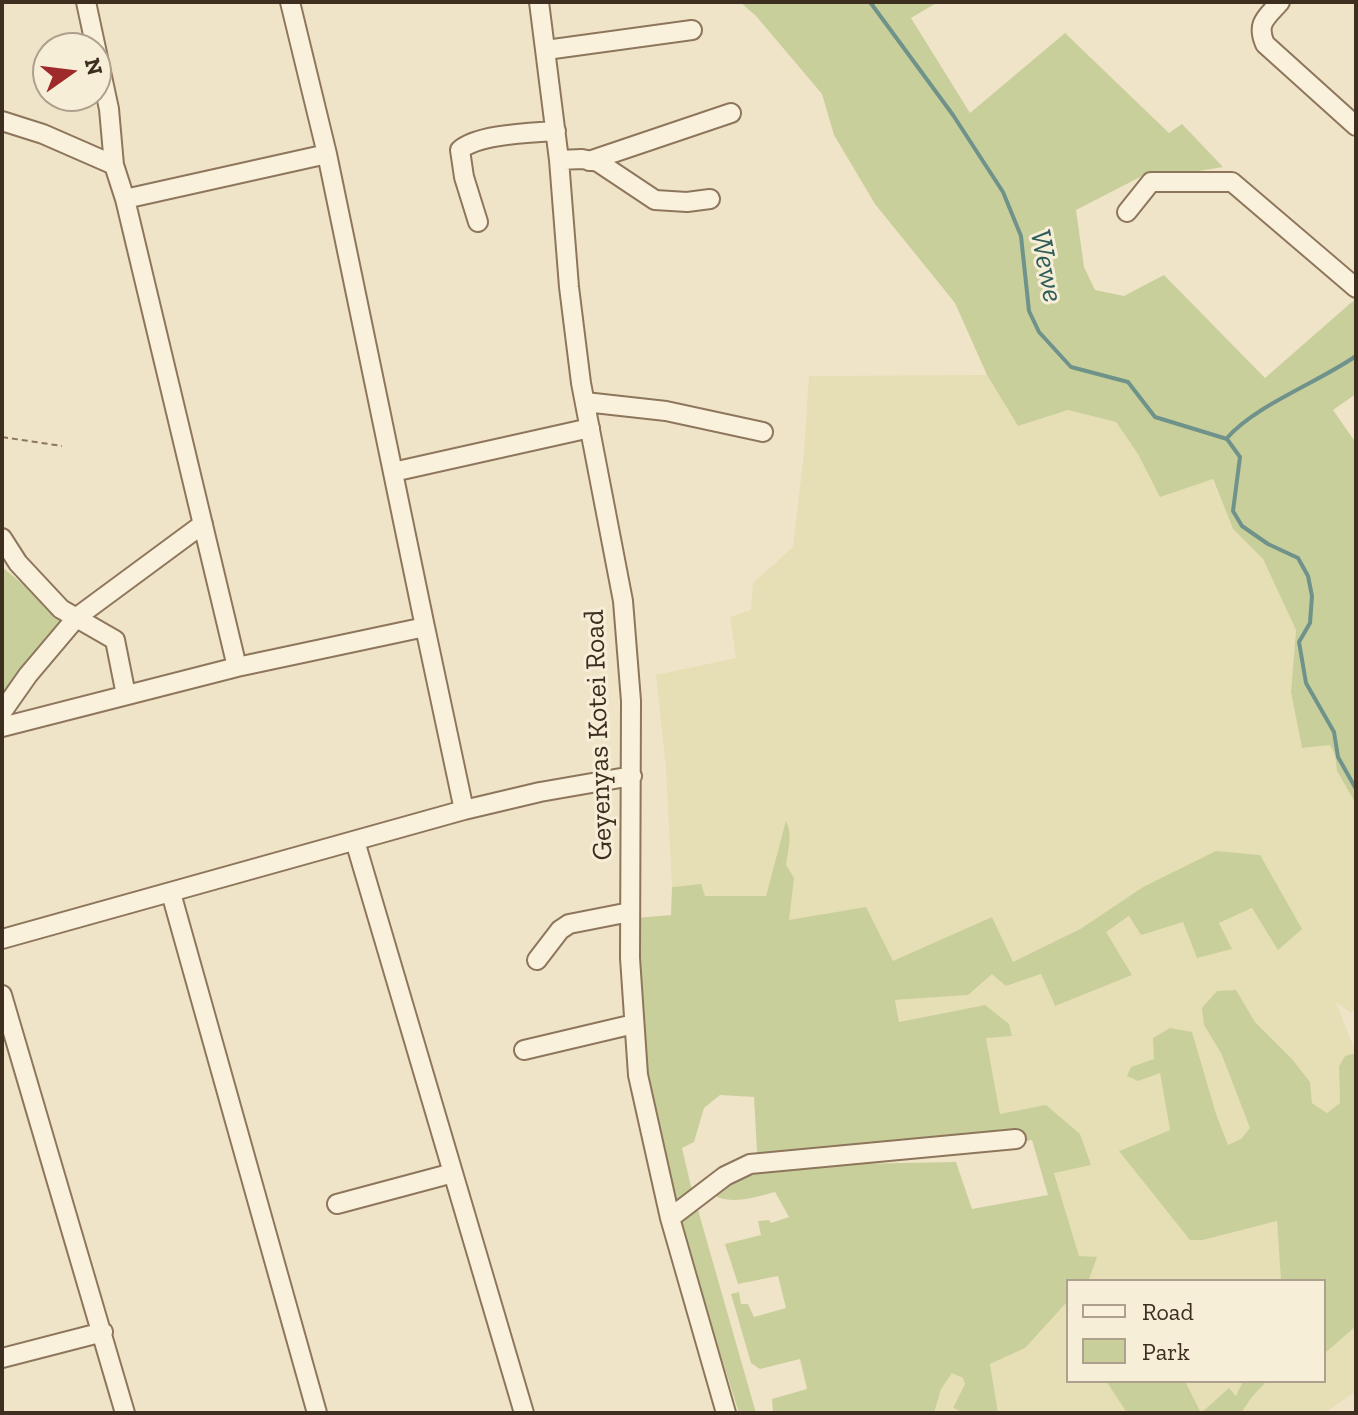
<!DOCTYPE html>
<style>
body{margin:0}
#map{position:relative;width:1358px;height:1415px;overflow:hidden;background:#f0e4c8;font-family:"Zilla Slab",serif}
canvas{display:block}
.frame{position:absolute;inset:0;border:4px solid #3d2e20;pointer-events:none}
.legend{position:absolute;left:1066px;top:1279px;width:260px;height:104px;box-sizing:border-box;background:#f7eed8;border:2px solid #ada18e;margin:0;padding:10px 14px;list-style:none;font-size:24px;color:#3d2e20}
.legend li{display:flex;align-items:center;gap:16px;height:40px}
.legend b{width:40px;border:2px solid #ada18e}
.north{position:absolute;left:32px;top:32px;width:80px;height:80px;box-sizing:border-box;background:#f7eed8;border:2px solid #ada18e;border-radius:50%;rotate:76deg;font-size:22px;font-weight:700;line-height:32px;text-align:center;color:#3d2e20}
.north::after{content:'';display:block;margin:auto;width:28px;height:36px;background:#9e2a2b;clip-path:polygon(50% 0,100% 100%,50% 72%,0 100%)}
</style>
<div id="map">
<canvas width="1358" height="1415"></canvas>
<div class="frame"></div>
<ul class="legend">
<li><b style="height:10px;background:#faf1dc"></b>Road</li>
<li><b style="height:22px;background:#c9cf9b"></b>Park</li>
</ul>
<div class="north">N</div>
</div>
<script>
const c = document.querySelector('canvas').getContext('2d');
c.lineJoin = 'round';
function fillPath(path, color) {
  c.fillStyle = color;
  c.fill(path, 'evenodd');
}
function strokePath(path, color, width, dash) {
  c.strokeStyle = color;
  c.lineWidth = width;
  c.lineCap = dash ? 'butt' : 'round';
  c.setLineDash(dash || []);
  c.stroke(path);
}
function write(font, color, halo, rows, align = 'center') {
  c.font = font + ' "Zilla Slab",serif';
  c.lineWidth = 6;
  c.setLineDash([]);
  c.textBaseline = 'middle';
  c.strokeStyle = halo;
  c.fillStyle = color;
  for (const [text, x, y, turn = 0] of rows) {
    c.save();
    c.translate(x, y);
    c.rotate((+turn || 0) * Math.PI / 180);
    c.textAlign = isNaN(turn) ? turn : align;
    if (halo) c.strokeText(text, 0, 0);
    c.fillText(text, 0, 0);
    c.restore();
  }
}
fillPath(new Path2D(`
 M 987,375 L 1018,426 L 1068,410 L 1116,422 L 1138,454 L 1212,479 L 1233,529 L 1263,559 L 1296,630 L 1291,692 L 1302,748 L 1330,744 L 1335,755 L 1337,771 L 1356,804 L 1356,890 L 1354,894 L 1356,900 L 1356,1007 L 1351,1013 L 1336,1002 L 1356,1053 L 1345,1056 L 1339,1066 L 1340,1103 L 1327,1113 L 1312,1103 L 1310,1082 L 1292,1059 L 1255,1022 L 1236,990 L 1204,1025 L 1221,1053 L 1250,1128 L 1241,1139 L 1228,1146 L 1216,1114 L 1154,1059 L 1132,1067 L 1160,1072 L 1170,1130 L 1120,1150 L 1203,1240 L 1277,1221 L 1281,1281 L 1087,1281 L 1089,1279 L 1079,1257 L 1054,1172 L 1090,1165 L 1000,1114 L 986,1038 L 984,1005 L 899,1022 L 895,1000 L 968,995 L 992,973 L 1006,986 L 1041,974 L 1054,1005 L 1132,975 L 1105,932 L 1130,916 L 1141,934 L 1184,922 L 1197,957 L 1232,949 L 1219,923 L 1252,908 L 1279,949 L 1260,855 L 1216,852 L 1143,887 L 1079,929 L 1013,963 L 992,917 L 893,962 L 880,938 L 789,921 L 786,865 L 790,841 L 776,863 L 766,897 L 705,896 L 700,884 L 672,887 L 666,768 L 656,675 L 736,658 L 730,617 L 751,610 L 753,583 L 793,547 L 804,453 L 809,376 Z
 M 1068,1301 L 1068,1381 L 1106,1381 L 1127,1413 L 998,1413 L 990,1364 L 1025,1348 Z
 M 1356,1326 L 1356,1391 L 1325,1413 L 1241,1413 L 1252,1397 L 1267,1381 L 1324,1381 L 1324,1354 Z
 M 952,1372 L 963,1378 L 965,1384 L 953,1408 L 964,1413 L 934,1413 L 941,1389 Z
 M 1185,1381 L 1243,1381 L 1236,1396 L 1229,1388 L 1201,1413 Z`), '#e6deb5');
fillPath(new Path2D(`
 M 740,2 L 938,2 L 911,18 L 970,113 L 1065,33 L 1169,133 L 1182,124 L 1223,167 L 1187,173 L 1148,173 L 1076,210 L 1084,267 L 1095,290 L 1124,296 L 1164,275 L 1265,378 L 1353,301 L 1356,305 L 1356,394 L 1333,410 L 1356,443 L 1356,804 L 1337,771 L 1335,755 L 1330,745 L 1302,748 L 1291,692 L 1296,630 L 1263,559 L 1233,529 L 1213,479 L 1160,497 L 1138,454 L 1116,422 L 1068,410 L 1018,426 L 987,375 L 955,303 L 875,204 L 834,135 L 822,94 L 756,16 Z
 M 2,567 L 66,620 L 2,698 Z
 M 786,821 C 793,835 788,851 786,865 L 794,878 L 789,920 L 866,907 L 893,961 L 992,917 L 1013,962 L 1080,929 L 1143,887 L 1216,851 L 1260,855 L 1302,929 L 1278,950 L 1252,908 L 1219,923 L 1232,949 L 1197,958 L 1183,922 L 1141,935 L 1129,916 L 1106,932 L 1132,975 L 1055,1006 L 1041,974 L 1006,986 L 992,974 L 968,995 L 895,1000 L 899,1022 L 985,1005 L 1009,1024 L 1012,1036 L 986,1038 L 1000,1114 L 1046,1105 L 1080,1134 L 1091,1165 L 1054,1173 L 1079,1256 L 1097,1257 L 1089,1279 L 1087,1281 L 1068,1281 L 1068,1301 L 1025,1348 L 990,1364 L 998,1413 L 964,1413 L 953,1408 L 965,1384 L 963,1378 L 952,1373 L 941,1389 L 934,1413 L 773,1413 L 772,1399 L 807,1389 L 800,1359 L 760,1369 L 751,1363 L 731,1294 L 739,1292 L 741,1304 L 748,1304 L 754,1317 L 786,1308 L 778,1276 L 738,1284 L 725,1244 L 761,1235 L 758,1221 L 769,1220 L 771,1223 L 789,1217 L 775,1192 C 757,1197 734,1204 717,1197 L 715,1191 L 737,1171 L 793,1165 L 956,1162 L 972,1209 L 1048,1195 L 1032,1140 L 973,1152 L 780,1154 L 757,1152 L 754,1097 L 720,1095 L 704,1108 L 694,1142 L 682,1148 L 693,1195 L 672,1202 L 643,1062 L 636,918 L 671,915 L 672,887 L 701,884 L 705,896 L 766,896 Z
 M 1236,990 L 1255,1022 L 1292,1059 L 1310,1082 L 1312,1103 L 1327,1113 L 1340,1103 L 1339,1066 L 1345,1056 L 1356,1053 L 1356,1326 L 1324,1354 L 1324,1281 L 1281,1281 L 1277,1221 L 1203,1240 L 1190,1240 L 1119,1151 L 1170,1130 L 1160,1073 L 1138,1081 L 1127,1076 L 1131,1067 L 1154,1059 L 1153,1038 L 1170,1028 L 1192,1032 L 1216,1114 L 1228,1145 L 1241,1139 L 1250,1128 L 1221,1053 L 1204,1025 L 1202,1008 L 1217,991 Z
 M 696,1203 L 756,1413 L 739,1413 L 684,1240 L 679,1221 Z
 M 1106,1381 L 1185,1381 L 1201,1413 L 1229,1388 L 1236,1396 L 1243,1381 L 1267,1381 L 1252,1397 L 1241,1413 L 1127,1413 Z`), '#c9cf9b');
strokePath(new Path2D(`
 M 870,2 L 953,115 L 1003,192 L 1021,236 L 1029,311 L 1039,332 L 1071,367 L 1128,382 L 1155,417 L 1227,439 L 1240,457 L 1233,511 L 1242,526 L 1268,544 L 1298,558 L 1308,576 L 1312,596 L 1310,623 L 1299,642 L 1306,683 L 1334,732 L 1338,757 L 1356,789
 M 1227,438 C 1256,405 1317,383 1356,356`), '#6f938a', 4);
const minor = new Path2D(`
 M 86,2 L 109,109 L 114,165
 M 290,2 L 327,154 L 425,627
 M 539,2 L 559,160 L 569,287 L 581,383 L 623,601 L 631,701 L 630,958 L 638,1075 L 670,1218 L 726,1413
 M 1280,2 C 1266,18 1256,23 1265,44 L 1356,126
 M 546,50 L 692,30
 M 2,121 L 43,134 L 114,165 L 125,199 L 237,667
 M 559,160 L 582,159 L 598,162 L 655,200 L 687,202 L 710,199
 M 589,161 L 731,113
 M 125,199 L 327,154
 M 1127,212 L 1151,182 L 1232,182 L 1356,288
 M 478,222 L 464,177 L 460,150 C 478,134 531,133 556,131
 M 585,402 L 666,411 L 763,432
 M 393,472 L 590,428
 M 2,538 L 18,563 L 61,609 L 115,640 L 126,695
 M 2,712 L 28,675 L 77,617 L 203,524
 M 2,727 L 237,667 L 425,627 L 464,810
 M 355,841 L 524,1413
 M 171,893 L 317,1413
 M 2,939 L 464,810 L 540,792 L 632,776
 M 537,960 L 560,930 L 569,924 L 630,912
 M 2,995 L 125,1413
 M 524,1050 L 634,1024
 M 337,1204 L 453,1173
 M 670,1218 L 725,1176 L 750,1164 L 1016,1139
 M 2,1358 L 103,1332`);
strokePath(minor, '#8d765c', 22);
strokePath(new Path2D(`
 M 2,437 L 62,446`), '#8d765c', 2, [6, 4]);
strokePath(minor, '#faf1dc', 18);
write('28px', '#3d2e20', '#f7eed8', [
 ["Geyenyas Kotei Road",599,735,-92]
]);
write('italic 30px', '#2f5d5a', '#f7eed8', [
 ["Wewe",1046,266,79]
]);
</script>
